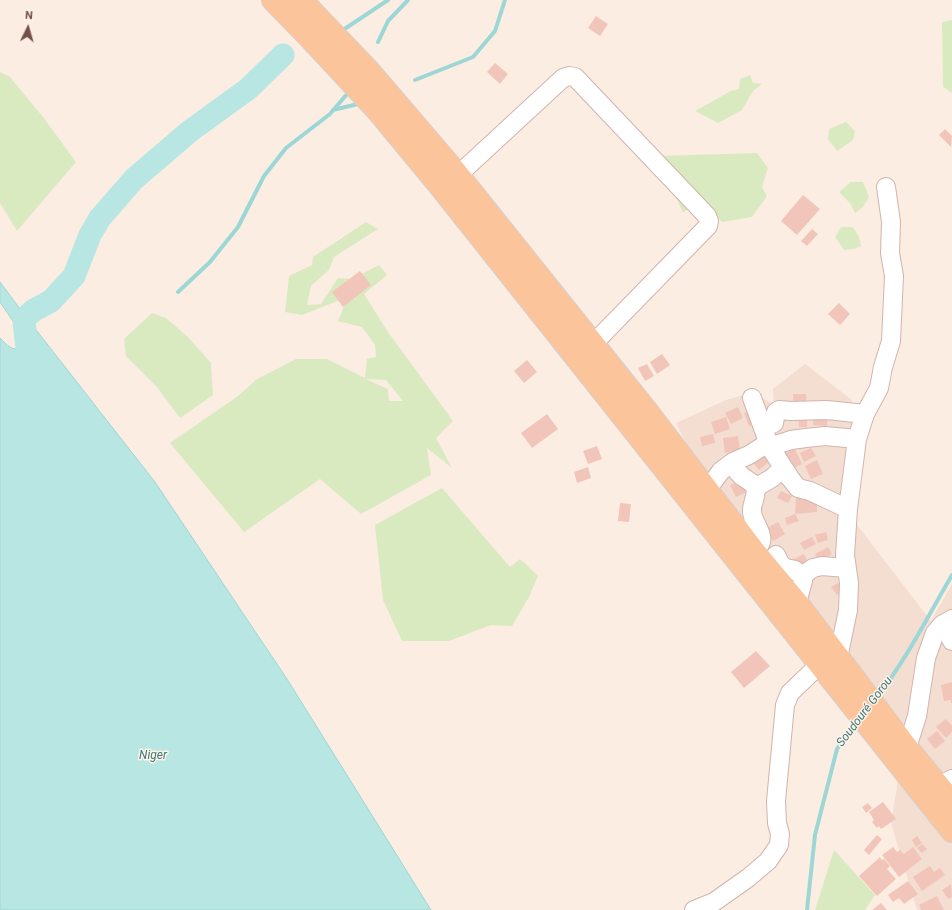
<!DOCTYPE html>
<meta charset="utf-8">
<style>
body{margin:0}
#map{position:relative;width:952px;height:910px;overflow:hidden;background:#fcede2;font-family:Roboto,sans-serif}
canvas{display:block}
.north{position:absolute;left:8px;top:8px;width:40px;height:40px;-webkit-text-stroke:3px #fff2e9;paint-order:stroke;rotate:5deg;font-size:11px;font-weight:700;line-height:16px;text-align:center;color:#745049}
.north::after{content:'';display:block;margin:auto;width:14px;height:18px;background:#745049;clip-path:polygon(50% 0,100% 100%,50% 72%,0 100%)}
</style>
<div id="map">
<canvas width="952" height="910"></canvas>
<div class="north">N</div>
</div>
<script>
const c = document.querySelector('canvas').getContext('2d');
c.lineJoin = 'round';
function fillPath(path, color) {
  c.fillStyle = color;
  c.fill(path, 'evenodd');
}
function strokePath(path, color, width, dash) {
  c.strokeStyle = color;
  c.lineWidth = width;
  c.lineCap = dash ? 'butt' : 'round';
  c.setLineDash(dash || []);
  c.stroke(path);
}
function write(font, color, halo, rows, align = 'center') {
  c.font = font + ' Roboto,sans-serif';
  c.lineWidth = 3;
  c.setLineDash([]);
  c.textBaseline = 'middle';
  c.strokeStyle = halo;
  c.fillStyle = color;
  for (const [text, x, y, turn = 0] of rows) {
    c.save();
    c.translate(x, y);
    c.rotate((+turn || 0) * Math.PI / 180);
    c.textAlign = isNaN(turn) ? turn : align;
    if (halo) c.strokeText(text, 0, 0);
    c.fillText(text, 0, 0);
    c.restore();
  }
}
fillPath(new Path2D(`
 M 805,364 L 852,400 L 851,517 L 931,621 L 952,584 L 952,910 L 917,910 L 891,823 L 907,727 L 697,467 L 676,423 L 726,400 L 751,393 L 774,404 L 773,389 Z`), '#f4ddd1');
fillPath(new Path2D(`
 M 952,20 L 952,93 L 943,87 L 942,22 Z
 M 0,72 L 10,77 L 43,117 L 76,162 L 17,231 L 0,203 Z
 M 750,75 L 753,83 L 762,84 L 753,91 L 742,110 L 718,123 L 695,111 L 731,91 L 739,89 L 740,79 Z
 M 846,122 L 855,131 L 853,140 L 837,151 L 828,139 L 829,129 Z
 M 757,153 L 768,168 L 762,187 L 767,196 L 752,217 L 722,222 L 700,198 L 683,213 L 658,156 Z
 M 851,182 L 863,182 L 869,197 L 863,207 L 855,213 L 850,203 L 839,192 Z
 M 366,222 L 378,229 L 334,257 L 329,270 L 311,286 L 307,305 L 321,304 L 338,278 L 352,279 L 379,265 L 387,275 L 364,294 L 388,332 L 453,421 L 436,438 L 452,468 L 427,448 L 431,475 L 361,514 L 320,479 L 244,532 L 170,443 L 238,396 L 257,379 L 296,359 L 327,359 L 365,378 L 367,359 L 376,357 L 375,345 L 362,327 L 338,321 L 348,297 L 302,315 L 285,312 L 289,276 L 312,265 L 313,257 ZM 366,379 L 386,380 L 403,401 L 389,401 L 388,389 Z
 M 841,227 L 853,227 L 859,237 L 861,246 L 854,249 L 844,250 L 835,237 Z
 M 152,313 L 166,318 L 187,336 L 211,363 L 213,395 L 180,418 L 157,387 L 126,356 L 124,339 Z
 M 442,488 L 510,567 L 520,559 L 538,576 L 529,597 L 512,626 L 491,625 L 449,641 L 402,641 L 383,600 L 375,525 Z
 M 834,850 L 875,895 L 865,910 L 815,910 Z`), '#d9eac1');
const water = new Path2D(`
 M 0,282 L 26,317 L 155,482 L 287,679 L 431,910 L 0,910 L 0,338 C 8,346 11,351 23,348 L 25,345 L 19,330 L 0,302 Z`);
fillPath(water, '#b7e6e3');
strokePath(water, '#9dd7d5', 1);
strokePath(new Path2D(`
 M 340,32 L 388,0
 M 378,42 L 388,21 L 408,0
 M 415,80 L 473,57 L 495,31 L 505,0
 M 333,110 L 358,104
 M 178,292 L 210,262 L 238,227 L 264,176 L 286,148 L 330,114 L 347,94
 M 877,697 C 906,660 928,616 952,575
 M 807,910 L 815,835 L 837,749 L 857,723`), '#9dd7d5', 4);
strokePath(new Path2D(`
 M 27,348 L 24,322 L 26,317 L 34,310 L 51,301 L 74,276 L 90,235 L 100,218 L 134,179 L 190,131 L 248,89 L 283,55`), '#b7e6e3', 23);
fillPath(new Path2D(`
 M 596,16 L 608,24 L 600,36 L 588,28 Z
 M 495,63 L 508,74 L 500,84 L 487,72 Z
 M 945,129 L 952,136 L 951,147 L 939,135 Z
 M 803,195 L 820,209 L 797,235 L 781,221 Z
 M 812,229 L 818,234 L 807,246 L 801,241 Z
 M 360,271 L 371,285 L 343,307 L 332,292 Z
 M 839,303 L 850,314 L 840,325 L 828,314 Z
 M 662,354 L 670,365 L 657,374 L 650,362 Z
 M 527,360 L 537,372 L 524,383 L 514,371 Z
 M 647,364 L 654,376 L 645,381 L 638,368 Z
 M 793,394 L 806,394 L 807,409 L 794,409 Z
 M 738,407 L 743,418 L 731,424 L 725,413 Z
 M 751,411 L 756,424 L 749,426 L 744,413 Z
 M 814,411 L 828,412 L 827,426 L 813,425 Z
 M 798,413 L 807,413 L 807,427 L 799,427 Z
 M 547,414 L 558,429 L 532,448 L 521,433 Z
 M 726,417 L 730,429 L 715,434 L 711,422 Z
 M 713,434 L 715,443 L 702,446 L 700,437 Z
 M 738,436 L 740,451 L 725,453 L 723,438 Z
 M 597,446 L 602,459 L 588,464 L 583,451 Z
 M 811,448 L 816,456 L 804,462 L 800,453 Z
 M 795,449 L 802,464 L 790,470 L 781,455 Z
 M 760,450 L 769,462 L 759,470 L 749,458 Z
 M 817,460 L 823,474 L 811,479 L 805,466 Z
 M 588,467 L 591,478 L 577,483 L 574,472 Z
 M 743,479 L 749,491 L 736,497 L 730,485 Z
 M 781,491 L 792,496 L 788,503 L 777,498 Z
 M 796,498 L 817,498 L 817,512 L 795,514 Z
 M 620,503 L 631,504 L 629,522 L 618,521 Z
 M 795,514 L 799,521 L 787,525 L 785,518 Z
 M 778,522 L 785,534 L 773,541 L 765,529 Z
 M 826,532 L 828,540 L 818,543 L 815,535 Z
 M 812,537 L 816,544 L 804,550 L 800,543 Z
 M 828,547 L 832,554 L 819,561 L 815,554 Z
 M 804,554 L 809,564 L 798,570 L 792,560 Z
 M 838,583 L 844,591 L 837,595 L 831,587 Z
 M 756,651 L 770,666 L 744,688 L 731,672 Z
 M 952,682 L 952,703 L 951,703 L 951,700 L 944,701 L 941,685 Z
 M 946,719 L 952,726 L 952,732 L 946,738 L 936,727 Z
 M 937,731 L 945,741 L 935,749 L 927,739 Z
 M 883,802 L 896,819 L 881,829 L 879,826 L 877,828 L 872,822 L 874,820 L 869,812 Z
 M 868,803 L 872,808 L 866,813 L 862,807 Z
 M 877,835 L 882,839 L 869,855 L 864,850 Z
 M 917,836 L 922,843 L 916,847 L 912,840 Z
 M 922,844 L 927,849 L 922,853 L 917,848 Z
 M 893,847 L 897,852 L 900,850 L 904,854 L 913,847 L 922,859 L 899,877 L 882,855 Z
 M 880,857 L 882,860 L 884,859 L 890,866 L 887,869 L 896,879 L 877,896 L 859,876 Z
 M 930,866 L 934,872 L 940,868 L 945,875 L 922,891 L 913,877 Z
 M 908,881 L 918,894 L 904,904 L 899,898 L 893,902 L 888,895 Z
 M 951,884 L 952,897 L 948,899 L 942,890 Z
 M 937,896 L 944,910 L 921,910 L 919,905 Z
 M 881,903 L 887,910 L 872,910 Z`), '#f2c5ba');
const minor = new Path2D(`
 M 458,175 L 563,78 L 569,76 L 575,77 L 707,216 L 709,221 L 708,226 L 593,344
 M 752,398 L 770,447 L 790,478 L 798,488 L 810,491 L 848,509
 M 763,428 L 774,423 L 776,412 L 779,410 L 791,411 L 827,410 L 865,414
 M 733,462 C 735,470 739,475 746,479 C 750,482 753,483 755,487 C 758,496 751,503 752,512 C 753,525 772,540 753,550
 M 755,488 L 772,478 L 783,468
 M 698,499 L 707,490 L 721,471 L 733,462 L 749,455 L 763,446 L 770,447 L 791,440 L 806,438 L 825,436 L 857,439
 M 776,555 L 781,565 L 786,568 L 795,570 L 802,576 L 803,581 L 797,603
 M 802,576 L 813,568 L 822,566 L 846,568
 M 943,624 L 952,641
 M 838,658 L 848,610 L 849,583 L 845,555 L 848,509 L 857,439 L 865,414 L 879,388 L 883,367 L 891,341 L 894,276 L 890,253 L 891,222 L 886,187
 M 899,755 L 907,748 L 917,716 L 926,658 L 935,633 L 942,625 L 952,619
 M 939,786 L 952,779
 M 694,910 L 714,902 L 748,878 L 768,861 L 779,845 L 780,834 L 777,823 L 776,801 L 785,705 L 790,693 L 820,664`);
const major = new Path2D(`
 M 273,0 L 309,37 L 378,111 L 440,186 L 952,831
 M 301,0 L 369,71 L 458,175 L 646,410 L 753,550 L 797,603 L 907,748 L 952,802`);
strokePath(minor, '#d0b5ac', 20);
strokePath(major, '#d8cecc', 24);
strokePath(minor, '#fff', 18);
strokePath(major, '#fbc49a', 22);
write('italic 12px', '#3c7a78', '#fff2e9', [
 ["Soudouré Gorou",865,712,-53],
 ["Niger",153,756]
]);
</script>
